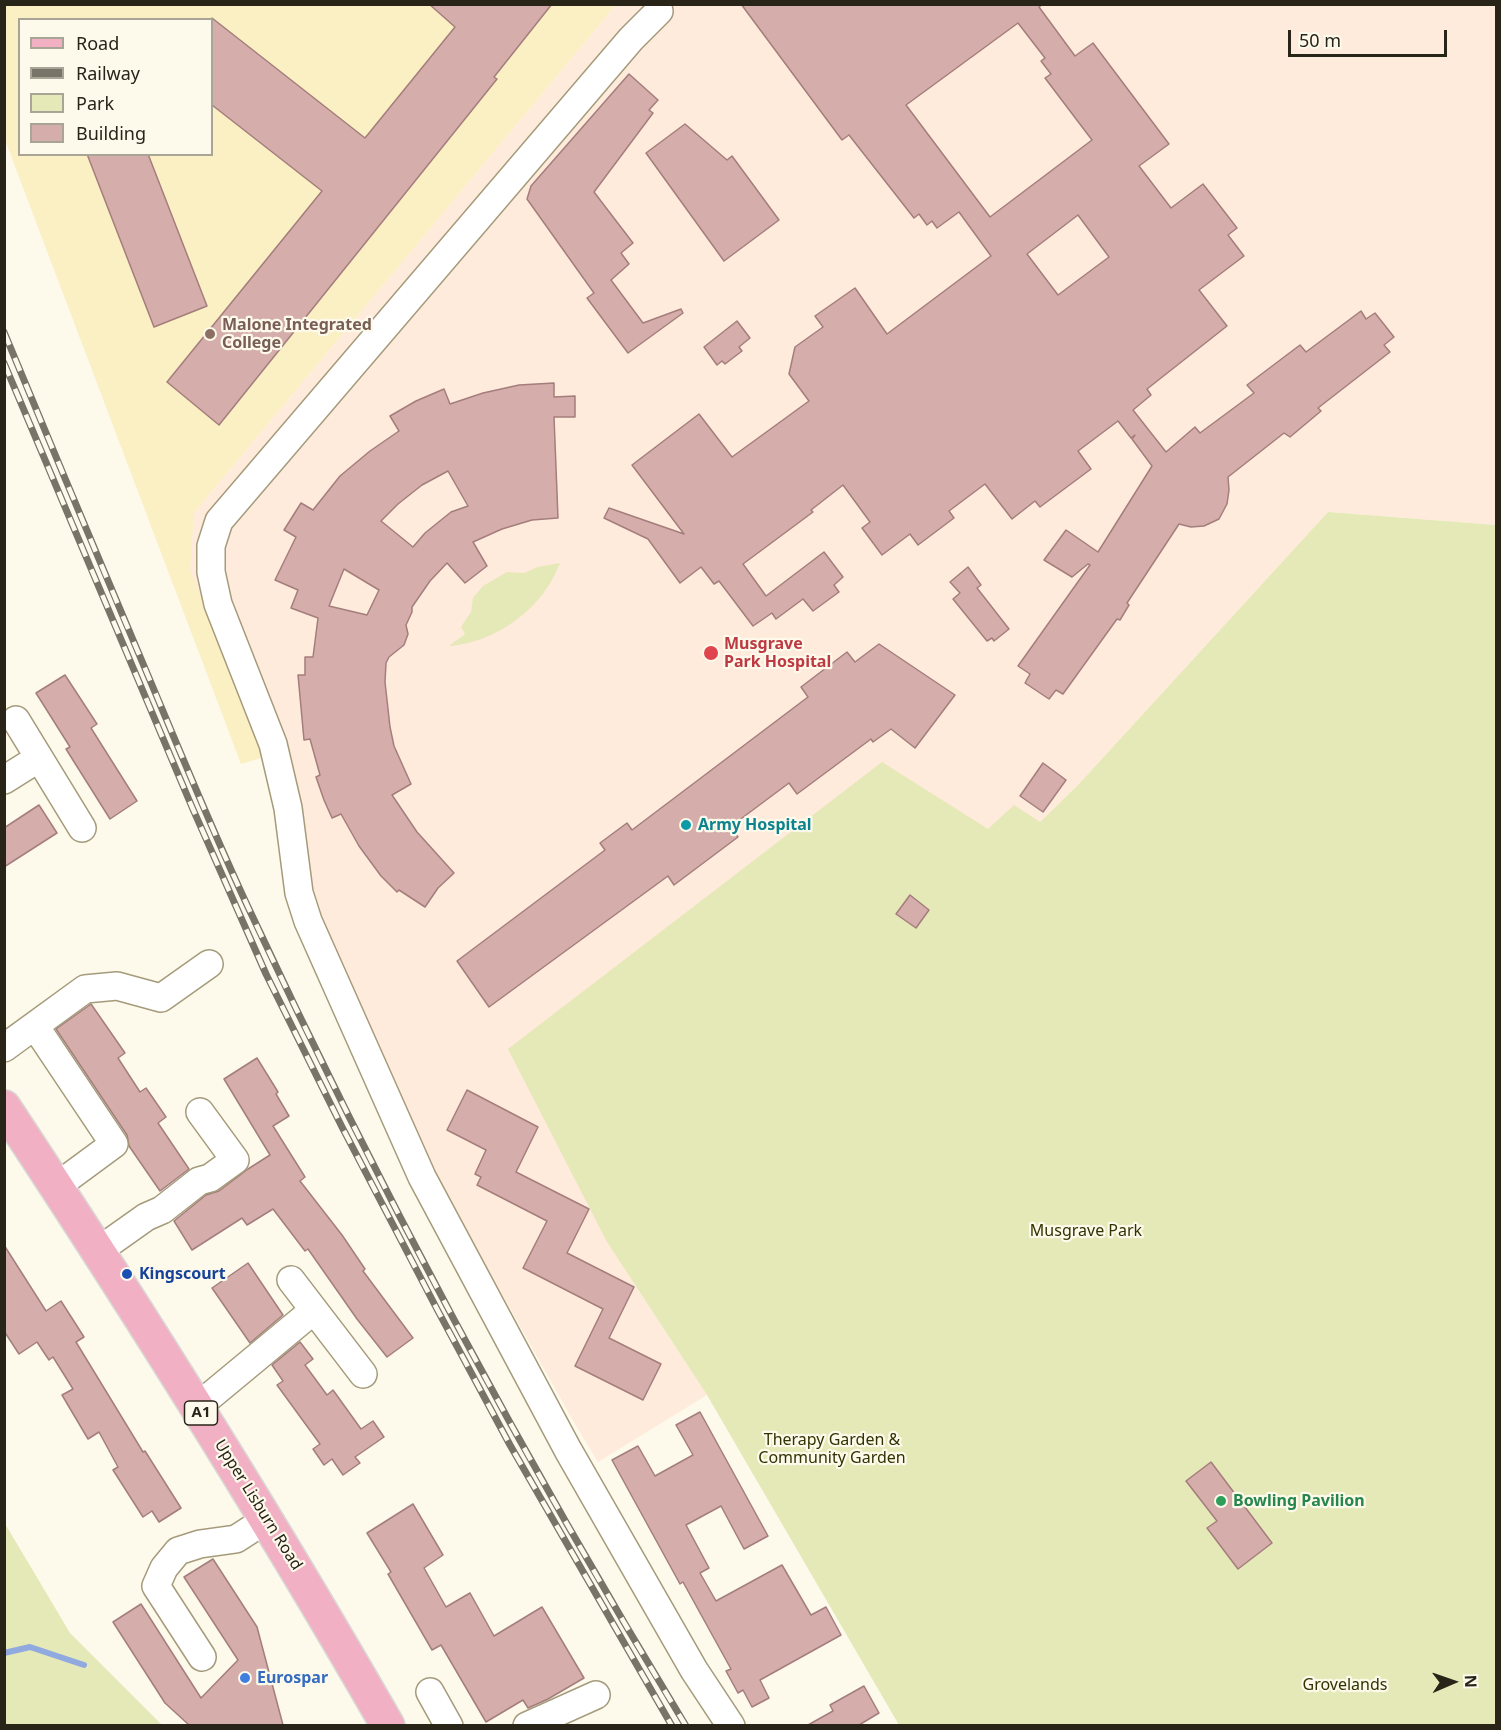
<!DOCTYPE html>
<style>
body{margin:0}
#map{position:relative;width:1501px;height:1730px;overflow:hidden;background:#fdf9eb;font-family:"Noto Sans",sans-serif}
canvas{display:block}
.frame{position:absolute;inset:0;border:6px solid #282417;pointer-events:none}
.legend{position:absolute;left:18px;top:18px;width:195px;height:138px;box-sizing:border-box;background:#fdf9eb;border:2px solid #a8a496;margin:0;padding:8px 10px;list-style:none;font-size:18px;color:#282417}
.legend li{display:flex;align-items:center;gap:12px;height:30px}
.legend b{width:30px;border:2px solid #a8a496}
.north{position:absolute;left:1423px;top:1652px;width:60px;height:60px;-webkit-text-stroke:4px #fdf9eb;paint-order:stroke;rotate:88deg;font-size:16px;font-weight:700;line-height:24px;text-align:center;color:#282417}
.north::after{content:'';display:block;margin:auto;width:21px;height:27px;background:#282417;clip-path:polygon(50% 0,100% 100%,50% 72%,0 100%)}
.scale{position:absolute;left:1288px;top:30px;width:159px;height:27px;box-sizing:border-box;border:3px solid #282417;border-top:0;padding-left:8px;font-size:18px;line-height:21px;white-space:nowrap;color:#282417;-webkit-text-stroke:4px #fdf9eb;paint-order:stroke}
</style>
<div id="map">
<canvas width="1501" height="1730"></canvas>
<div class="frame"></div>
<ul class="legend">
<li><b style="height:8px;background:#f2b0c4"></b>Road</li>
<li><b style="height:8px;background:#787467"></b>Railway</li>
<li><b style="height:16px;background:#e5e8b7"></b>Park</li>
<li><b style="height:16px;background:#d5adaa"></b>Building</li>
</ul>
<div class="north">N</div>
<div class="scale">50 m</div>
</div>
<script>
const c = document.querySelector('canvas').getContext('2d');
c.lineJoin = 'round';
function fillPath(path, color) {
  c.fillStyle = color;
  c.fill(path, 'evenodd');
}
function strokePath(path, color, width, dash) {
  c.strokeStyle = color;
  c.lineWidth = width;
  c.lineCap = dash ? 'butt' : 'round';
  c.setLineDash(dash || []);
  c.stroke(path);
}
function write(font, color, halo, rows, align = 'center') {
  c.font = font + ' "Noto Sans",sans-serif';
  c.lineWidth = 4.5;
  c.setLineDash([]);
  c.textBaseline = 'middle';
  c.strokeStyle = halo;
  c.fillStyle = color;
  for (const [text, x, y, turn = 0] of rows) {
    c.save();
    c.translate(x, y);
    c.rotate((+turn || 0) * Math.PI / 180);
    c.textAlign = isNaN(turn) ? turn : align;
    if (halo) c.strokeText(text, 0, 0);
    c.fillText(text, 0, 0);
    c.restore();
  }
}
fillPath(new Path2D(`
 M 5,5 L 616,5 L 194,513 L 264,757 L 241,764 L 5,140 ZM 20,20 L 212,20 L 212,154 L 20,154 Z`), '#fbefc4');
fillPath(new Path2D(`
 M 616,5 L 1496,5 L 1496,525 L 1328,512 L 1078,785 L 607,1242 L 707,1395 L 598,1462 L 575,1424 L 441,1186 L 319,930 L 257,737 L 190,570 L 194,513 Z`), '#ffebdc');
fillPath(new Path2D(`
 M 1328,512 L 1496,525 L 1496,1725 L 899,1725 L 707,1395 L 607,1242 L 508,1049 L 882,762 L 988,829 L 1014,805 L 1040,822 L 1078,785 Z
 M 560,563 C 556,572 552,581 547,588 C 525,620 488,643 449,646 L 465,634 L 461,627 L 471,612 L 473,598 L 483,586 L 507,572 L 524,573 L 538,567 Z
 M 4,1522 L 70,1633 L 162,1725 L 5,1725 Z`), '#e5e8b7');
strokePath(new Path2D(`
 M 4,1653 L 30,1647 L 84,1665`), '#90aadf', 6);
const building = new Path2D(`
 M 429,4 L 552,4 L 494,77 L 497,79 L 219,425 L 167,382 L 322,191 L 212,105 L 212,18 L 365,138 L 455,27 Z
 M 741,4 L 1043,4 L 1039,7 L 1075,56 L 1093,43 L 1169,144 L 1139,166 L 1171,208 L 1203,184 L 1237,228 L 1228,235 L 1244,256 L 1199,290 L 1227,326 L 1147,389 L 1151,395 L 1133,410 L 1166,452 L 1195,427 L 1200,433 L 1254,393 L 1247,385 L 1300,345 L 1306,352 L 1361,311 L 1366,319 L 1375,313 L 1394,337 L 1384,345 L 1390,352 L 1318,408 L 1321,411 L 1290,437 L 1284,433 L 1228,477 L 1229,490 L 1227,504 L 1219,519 L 1204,526 L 1191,527 L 1179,524 L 1127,603 L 1129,605 L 1120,620 L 1117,619 L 1063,694 L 1056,690 L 1049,699 L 1025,683 L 1030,674 L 1018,666 L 1090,565 L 1088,564 L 1072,577 L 1044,560 L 1066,530 L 1098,552 L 1152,466 L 1132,439 L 1135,435 L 1131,438 L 1118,421 L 1078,451 L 1091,469 L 1040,507 L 1035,501 L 1012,519 L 985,484 L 949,511 L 954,518 L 918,545 L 910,534 L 882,555 L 862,528 L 870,522 L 843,485 L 811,510 L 813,512 L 743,564 L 766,596 L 824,552 L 843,577 L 834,585 L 839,592 L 813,611 L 803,599 L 776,619 L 772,613 L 753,626 L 719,581 L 714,584 L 701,567 L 680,583 L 648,539 L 604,518 L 609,508 L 684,534 L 632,465 L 699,414 L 732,457 L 809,401 L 789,374 L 795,347 L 823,327 L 815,316 L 855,288 L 887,334 L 991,256 L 959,212 L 937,228 L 932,221 L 927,225 L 919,214 L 914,218 L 849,135 L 842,140 ZM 1018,23 L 1045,58 L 1041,61 L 1051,74 L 1045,78 L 1092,140 L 990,217 L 906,105 ZM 1078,215 L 1109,257 L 1058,295 L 1027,254 Z
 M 629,74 L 658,100 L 649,110 L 653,113 L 594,192 L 633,243 L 621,253 L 629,264 L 611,280 L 643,323 L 681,309 L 683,313 L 628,353 L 587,298 L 594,293 L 527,199 L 531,186 Z
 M 685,124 L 727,160 L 732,156 L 779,220 L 724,261 L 646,153 Z
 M 87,154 L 148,154 L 207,306 L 154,327 Z
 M 737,321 L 750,338 L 739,347 L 742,351 L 725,364 L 722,361 L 717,365 L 704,347 Z
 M 554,383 L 554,397 L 575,396 L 575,417 L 554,417 L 558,518 L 532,520 L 502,529 L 473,542 L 487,566 L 465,583 L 447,563 L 430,581 L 412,607 L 412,612 L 406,625 L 408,634 L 404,645 L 389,657 L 386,663 L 385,682 L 390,727 L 394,746 L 411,784 L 392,795 L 417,832 L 454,873 L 438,888 L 425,907 L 399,890 L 397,892 L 381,876 L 359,846 L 341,814 L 332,818 L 324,800 L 316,777 L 320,775 L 310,739 L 304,740 L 298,675 L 305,675 L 305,657 L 313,657 L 318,618 L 291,608 L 298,590 L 275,580 L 296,537 L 284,530 L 301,503 L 313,510 L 340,476 L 370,451 L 399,431 L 390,416 L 416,401 L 444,389 L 450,404 L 483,393 L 519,385 ZM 448,471 L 468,506 L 451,512 L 425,533 L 413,547 L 381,521 L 398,504 L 422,485 ZM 344,569 L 379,590 L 367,615 L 329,606 Z
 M 968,567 L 981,585 L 977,588 L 1009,629 L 994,641 L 992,638 L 987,641 L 953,599 L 960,593 L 950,582 Z
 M 879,644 L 955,695 L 915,748 L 891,729 L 873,742 L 871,739 L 797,794 L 789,783 L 730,827 L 738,837 L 674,885 L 668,876 L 489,1007 L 457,961 L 605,850 L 600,843 L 627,823 L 632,830 L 808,697 L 801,687 L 847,652 L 855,662 Z
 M 65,675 L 97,724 L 91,728 L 137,801 L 110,819 L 66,749 L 70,747 L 36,693 Z
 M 1043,763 L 1066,780 L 1043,812 L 1020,796 Z
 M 39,805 L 57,833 L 4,867 L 4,828 Z
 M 910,895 L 929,910 L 916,928 L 896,914 Z
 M 91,1004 L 125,1053 L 118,1058 L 140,1092 L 146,1088 L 166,1117 L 158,1123 L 189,1169 L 160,1191 L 129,1146 L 127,1135 L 56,1029 Z
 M 257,1058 L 278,1092 L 276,1094 L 289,1116 L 273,1126 L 305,1177 L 300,1181 L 342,1235 L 365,1269 L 363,1271 L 413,1338 L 387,1357 L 357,1319 L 308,1249 L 305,1251 L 273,1209 L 247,1225 L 242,1218 L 192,1250 L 174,1221 L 206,1195 L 219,1191 L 248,1169 L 270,1155 L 224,1079 Z
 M 467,1090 L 538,1127 L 516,1172 L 589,1209 L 567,1253 L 634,1287 L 609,1338 L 661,1364 L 643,1400 L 575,1366 L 603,1309 L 523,1268 L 547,1221 L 477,1185 L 481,1177 L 475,1174 L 486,1150 L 447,1130 Z
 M 4,1245 L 46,1311 L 61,1301 L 84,1337 L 76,1342 L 143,1452 L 145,1451 L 181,1508 L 159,1522 L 152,1511 L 143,1517 L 113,1470 L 118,1467 L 99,1432 L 88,1439 L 62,1395 L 73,1389 L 53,1357 L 49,1360 L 37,1342 L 19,1354 L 4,1331 Z
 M 248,1263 L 283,1315 L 250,1343 L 212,1288 Z
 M 300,1342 L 313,1359 L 305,1365 L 327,1395 L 333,1390 L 361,1429 L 373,1421 L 384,1437 L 355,1457 L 360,1463 L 343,1475 L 332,1459 L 324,1465 L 313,1449 L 320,1444 L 277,1385 L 283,1381 L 272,1365 Z
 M 700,1412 L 768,1536 L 744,1549 L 721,1506 L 686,1525 L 709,1568 L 700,1573 L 716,1601 L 782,1565 L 811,1615 L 826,1607 L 841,1635 L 760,1680 L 769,1698 L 752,1707 L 743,1690 L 738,1693 L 726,1671 L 731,1669 L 683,1582 L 680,1584 L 612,1460 L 638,1446 L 655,1476 L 693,1455 L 676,1425 Z
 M 1211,1462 L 1272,1543 L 1238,1569 L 1207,1528 L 1217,1521 L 1186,1481 Z
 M 413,1504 L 443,1555 L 424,1568 L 446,1607 L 470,1593 L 494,1636 L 542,1607 L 584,1678 L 548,1699 L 528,1708 L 523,1700 L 486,1722 L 441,1645 L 432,1650 L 388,1574 L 391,1572 L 367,1533 Z
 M 213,1559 L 257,1627 L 283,1725 L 189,1725 L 165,1703 L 113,1622 L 141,1604 L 201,1698 L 238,1660 L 184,1577 Z
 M 864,1686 L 879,1713 L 859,1725 L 808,1725 L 833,1711 L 830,1705 Z`);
fillPath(building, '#d5adaa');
strokePath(building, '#a47e7c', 1.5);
const minor = new Path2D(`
 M 659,11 L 631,39 L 219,521 L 211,546 L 211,572 L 218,604 L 273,744 L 288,808 L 299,893 L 308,921 L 422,1177 L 568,1450 L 694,1670 L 731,1726
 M 16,720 L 82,828
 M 4,780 L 39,758
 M 35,1026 L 114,1144 L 57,1186
 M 4,1048 L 85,989 L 117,986 L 161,998 L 209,964
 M 98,1251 L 146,1217 L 162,1210 L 199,1181 L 210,1178 L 235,1160 L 200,1112
 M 291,1280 L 363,1374
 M 197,1407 L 314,1310
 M 202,1657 L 156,1586 L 164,1568 L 178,1551 L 200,1544 L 236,1539 L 267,1519
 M 430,1692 L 449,1726
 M 527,1726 L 596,1695`);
const major = new Path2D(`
 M 4,1107 C 138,1310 267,1515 388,1726`);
strokePath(minor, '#a59b7b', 30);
strokePath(major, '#d8d8d5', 36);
strokePath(minor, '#fff', 27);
strokePath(major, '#f2b0c4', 33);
const rail = new Path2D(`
 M 4,332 C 53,450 102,567 152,685 C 183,759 214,834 248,907 C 378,1187 525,1461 686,1726
 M 4,363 L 192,807 L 266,974 L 342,1127 L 438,1311 L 510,1445 L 672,1726`);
strokePath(rail, '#787467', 7);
strokePath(rail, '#fdf9eb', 4.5, [14]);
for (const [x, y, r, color] of [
 [210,334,6,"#8d6e63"],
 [711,653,8,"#e0444e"],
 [686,825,6,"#0f9aa8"],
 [127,1274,6,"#1a4fb4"],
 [1221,1501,6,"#2e9e5b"],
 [245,1678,6,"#3f7fe0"]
]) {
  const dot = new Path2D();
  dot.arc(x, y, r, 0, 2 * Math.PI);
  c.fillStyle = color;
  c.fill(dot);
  strokePath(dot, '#fdf9eb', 2);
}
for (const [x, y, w] of [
 [201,1413,33]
]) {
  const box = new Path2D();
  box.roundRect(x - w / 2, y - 12, w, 24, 4.5);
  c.fillStyle = '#fdf9eb';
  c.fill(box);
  strokePath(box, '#282417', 1.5);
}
write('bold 15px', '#282417', null, [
 ["A1",201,1413]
]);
write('bold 16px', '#785e54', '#fdf9eb', [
 ["Malone Integrated",222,325],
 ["College",222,343]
], 'left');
write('bold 16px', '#be3a42', '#fdf9eb', [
 ["Musgrave",724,644],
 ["Park Hospital",724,662]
], 'left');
write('bold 16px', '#0d838f', '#fdf9eb', [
 ["Army Hospital",698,825]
], 'left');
write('16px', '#323300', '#fdf9eb', [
 ["Musgrave Park",1086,1231],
 ["Therapy Garden &",832,1440],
 ["Community Garden",832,1458],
 ["Grovelands",1345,1685]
]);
write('bold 16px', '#164399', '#fdf9eb', [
 ["Kingscourt",139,1274]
], 'left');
write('bold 16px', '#27864d', '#fdf9eb', [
 ["Bowling Pavilion",1233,1501]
], 'left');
write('16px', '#282417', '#fdf9eb', [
 ["Upper Lisburn Road",258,1505,58]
]);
write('bold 16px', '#366cbe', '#fdf9eb', [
 ["Eurospar",257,1678]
], 'left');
</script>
